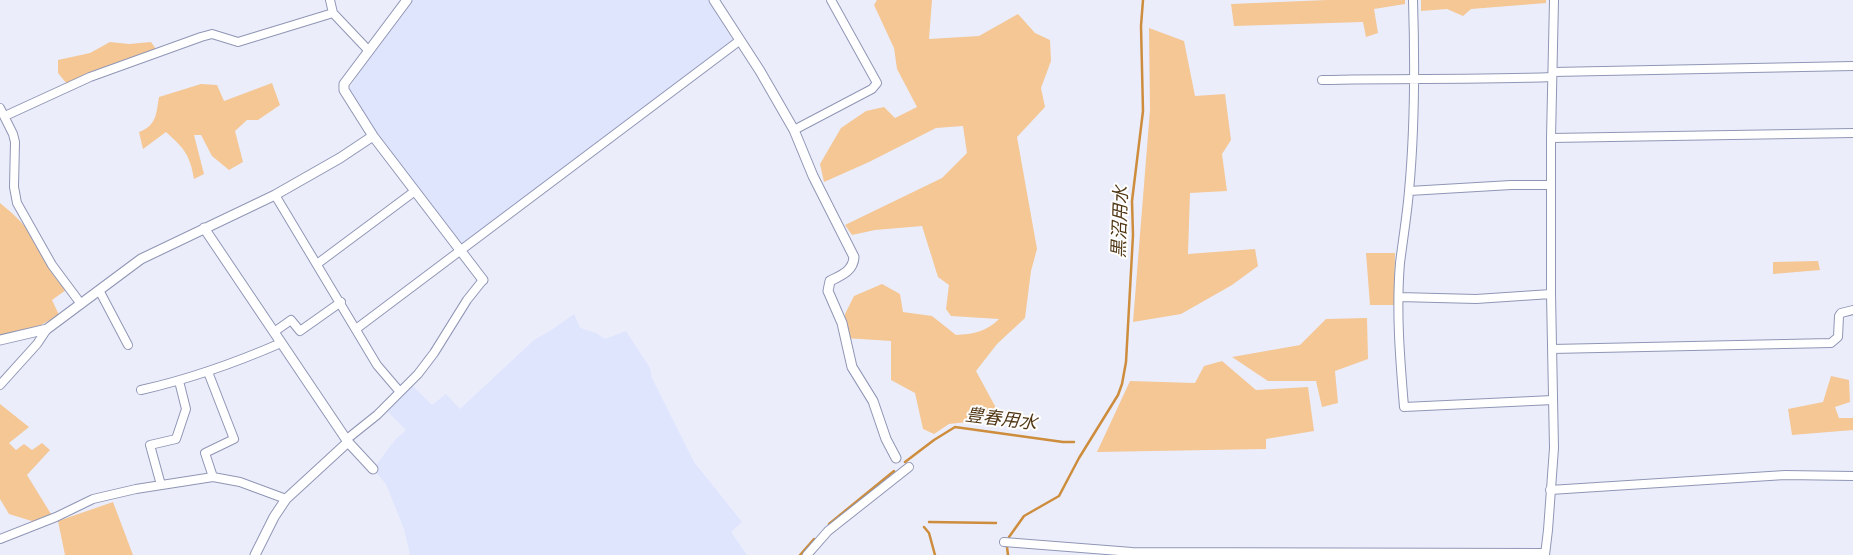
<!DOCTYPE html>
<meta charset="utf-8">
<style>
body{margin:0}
canvas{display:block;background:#ebedfb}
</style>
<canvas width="1853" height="555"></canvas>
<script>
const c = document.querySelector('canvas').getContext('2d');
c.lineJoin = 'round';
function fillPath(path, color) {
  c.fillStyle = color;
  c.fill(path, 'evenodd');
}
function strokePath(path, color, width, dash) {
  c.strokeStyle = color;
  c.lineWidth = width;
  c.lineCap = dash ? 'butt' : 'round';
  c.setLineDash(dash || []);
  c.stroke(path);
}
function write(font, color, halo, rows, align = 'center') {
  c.font = font + ' "Space Grotesk","Noto Sans JP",sans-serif';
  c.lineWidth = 4;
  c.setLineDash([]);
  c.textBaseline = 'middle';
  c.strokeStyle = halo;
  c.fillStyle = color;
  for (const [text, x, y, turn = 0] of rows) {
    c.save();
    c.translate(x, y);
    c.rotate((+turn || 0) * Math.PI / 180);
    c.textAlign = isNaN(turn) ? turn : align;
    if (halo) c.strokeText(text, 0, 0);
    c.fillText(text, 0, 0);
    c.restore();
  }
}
fillPath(new Path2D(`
 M 413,0 L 708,0 L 732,39 L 732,43 L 565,166 L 461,246 L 383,142 L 349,90 L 358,74 Z
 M 574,314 L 580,328 L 596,333 L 605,339 L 626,331 L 650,368 L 652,378 L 694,462 L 742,522 L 731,532 L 747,555 L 410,555 L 404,529 L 386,484 L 373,469 L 395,440 L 406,430 L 386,410 L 412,385 L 432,405 L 446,394 L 460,409 L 534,340 L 550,331 Z`), '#e0e5fe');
fillPath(new Path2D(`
 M 877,0 L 932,0 L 929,39 L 979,36 L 1018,14 L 1035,33 L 1050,40 L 1051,61 L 1041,88 L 1045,107 L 1017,137 L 1037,249 L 1031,271 L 1025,318 L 997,344 L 976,371 L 995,406 L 994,419 L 949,424 L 934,434 L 923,429 L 915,393 L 891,380 L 891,341 L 845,338 L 845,314 L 854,296 L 882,284 L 900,294 L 903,312 L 932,316 L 956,335 C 973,334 986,332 999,319 L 951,316 L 946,309 L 949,285 L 938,277 L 922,226 L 875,230 L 852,235 L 845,225 L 942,178 L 967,153 L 963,126 L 936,128 L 869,162 L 824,182 L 820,164 L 841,128 L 866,111 L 884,107 L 895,118 L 917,107 L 897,69 L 894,48 L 874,5 Z
 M 1327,0 L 1405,0 L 1405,4 L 1374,9 L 1378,33 L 1366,37 L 1363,22 L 1234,26 L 1231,4 Z
 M 1421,0 L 1546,0 L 1546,3 L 1471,9 L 1463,16 L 1447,9 L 1421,11 Z
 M 1149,28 L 1184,41 L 1195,96 L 1225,94 L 1231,140 L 1222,154 L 1227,191 L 1190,193 L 1188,254 L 1255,249 L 1258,266 L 1232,285 L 1181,314 L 1133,322 L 1150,110 Z
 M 110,42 L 129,44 L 151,42 L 156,49 L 85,74 L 67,84 L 58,73 L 58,60 L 90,53 Z
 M 272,83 L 280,105 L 258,120 L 247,120 L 235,131 L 243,162 L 229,170 L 212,156 L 201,135 L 194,135 L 204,174 L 194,179 C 190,155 184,148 166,132 L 143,149 L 139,132 C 157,125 156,114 159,97 L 201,84 L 217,85 L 224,101 Z
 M 0,203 C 11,212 23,222 30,234 C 42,253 50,275 66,290 L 52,300 L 59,315 L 41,325 L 0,337 Z
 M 1366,253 L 1395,253 L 1394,305 L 1370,305 Z
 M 1818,261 L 1820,270 L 1773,274 L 1773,262 Z
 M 1367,318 L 1368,359 L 1335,371 L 1338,403 L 1322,407 L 1316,381 L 1268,381 L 1232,357 L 1300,345 L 1326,319 Z
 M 1222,361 L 1256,390 L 1308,387 L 1314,431 L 1266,439 L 1266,449 L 1097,452 L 1130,381 L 1195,383 L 1204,366 Z
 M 1831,376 L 1849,380 L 1850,402 L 1835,407 L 1839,418 L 1853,418 L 1853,430 L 1792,435 L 1788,409 L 1823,402 Z
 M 0,404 L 29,427 L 9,443 L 16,450 L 24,444 L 32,450 L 42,443 L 50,450 L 27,475 L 51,514 L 35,522 L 9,514 L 0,499 Z
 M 113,502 L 133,555 L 65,555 L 58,521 Z`), '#f4c795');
strokePath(new Path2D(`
 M 905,462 L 934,440 L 955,427 L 1063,442 L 1074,442
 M 929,522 L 996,523
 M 829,524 L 894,471
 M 924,527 L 929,533 L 935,555
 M 1009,537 L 1024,516 L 1059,496 L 1079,458 L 1118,395 L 1122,384 L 1126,362 L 1133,235 L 1132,201 L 1143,111 L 1141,26 L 1143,0
 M 1007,547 L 1008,555
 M 800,555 L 814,539`), '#cd8d3c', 2.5);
const minor = new Path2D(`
 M 330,0 L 333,13 L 369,51
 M 1413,0 C 1415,63 1415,127 1409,191 C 1407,215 1403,239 1400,263 C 1396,311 1400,359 1404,407 L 1553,400
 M 1553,72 L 1853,66
 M 1322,80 C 1399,78 1476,80 1552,77
 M 0,108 L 13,134 L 15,142 L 14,187 L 17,203 L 52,265 L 81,304
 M 5,116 L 90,77 L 201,37 L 212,34 L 238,42 L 333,13
 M 794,130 L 872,89 L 877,83 L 831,0
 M 1551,138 L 1853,133
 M 1409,191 L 1511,185 L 1551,185
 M 275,195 L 377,365 L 400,392
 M 317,264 L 415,191
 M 99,290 L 128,345
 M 1399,297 L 1476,299 L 1551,294
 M 356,329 L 739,41
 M 274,332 L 291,320 L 300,331 L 341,302
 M 1552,349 L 1831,343 L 1838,337 L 1839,316 L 1841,313 L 1853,310
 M 208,372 L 234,439 L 205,453 L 213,477
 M 0,385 L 37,344 L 47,329
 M 141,390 C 190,379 235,363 281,343
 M 347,439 L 377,415 L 418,374 L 434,353 L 467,300 L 483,280
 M 161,485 L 150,445 L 176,439 L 186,409 L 179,381
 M 1550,490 L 1785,475 L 1853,476
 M 0,539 L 56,517 L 93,499 L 136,489 L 213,477 L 240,482 L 286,499
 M 1004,542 L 1132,552 L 1545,553
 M 807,555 L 828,531 L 909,467
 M 1545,555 L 1548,530 L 1554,448 L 1551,294 L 1551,138 L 1554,0`);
const tertiary = new Path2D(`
 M 407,0 L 344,84 L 344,90 L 373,136 L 483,280
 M 714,0 L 760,71 L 794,130 L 813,176 L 854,257 C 853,271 842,275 830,281 L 828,291 L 842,323 L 852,367 L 873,401 L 886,439 L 896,458
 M 204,228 L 348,442 L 373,469
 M 0,340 L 47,329 L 141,259 L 275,195 L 340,158 L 373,136
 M 255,555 L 274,517 L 286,499 L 348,442`);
strokePath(minor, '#9096b5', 10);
strokePath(tertiary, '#9096b5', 11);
strokePath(minor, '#fff', 8);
strokePath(tertiary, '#fff', 9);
write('italic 18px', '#513715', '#fff', [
 ["黒沼用水",1121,222,-88],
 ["豊春用水",1001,420,7]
]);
</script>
